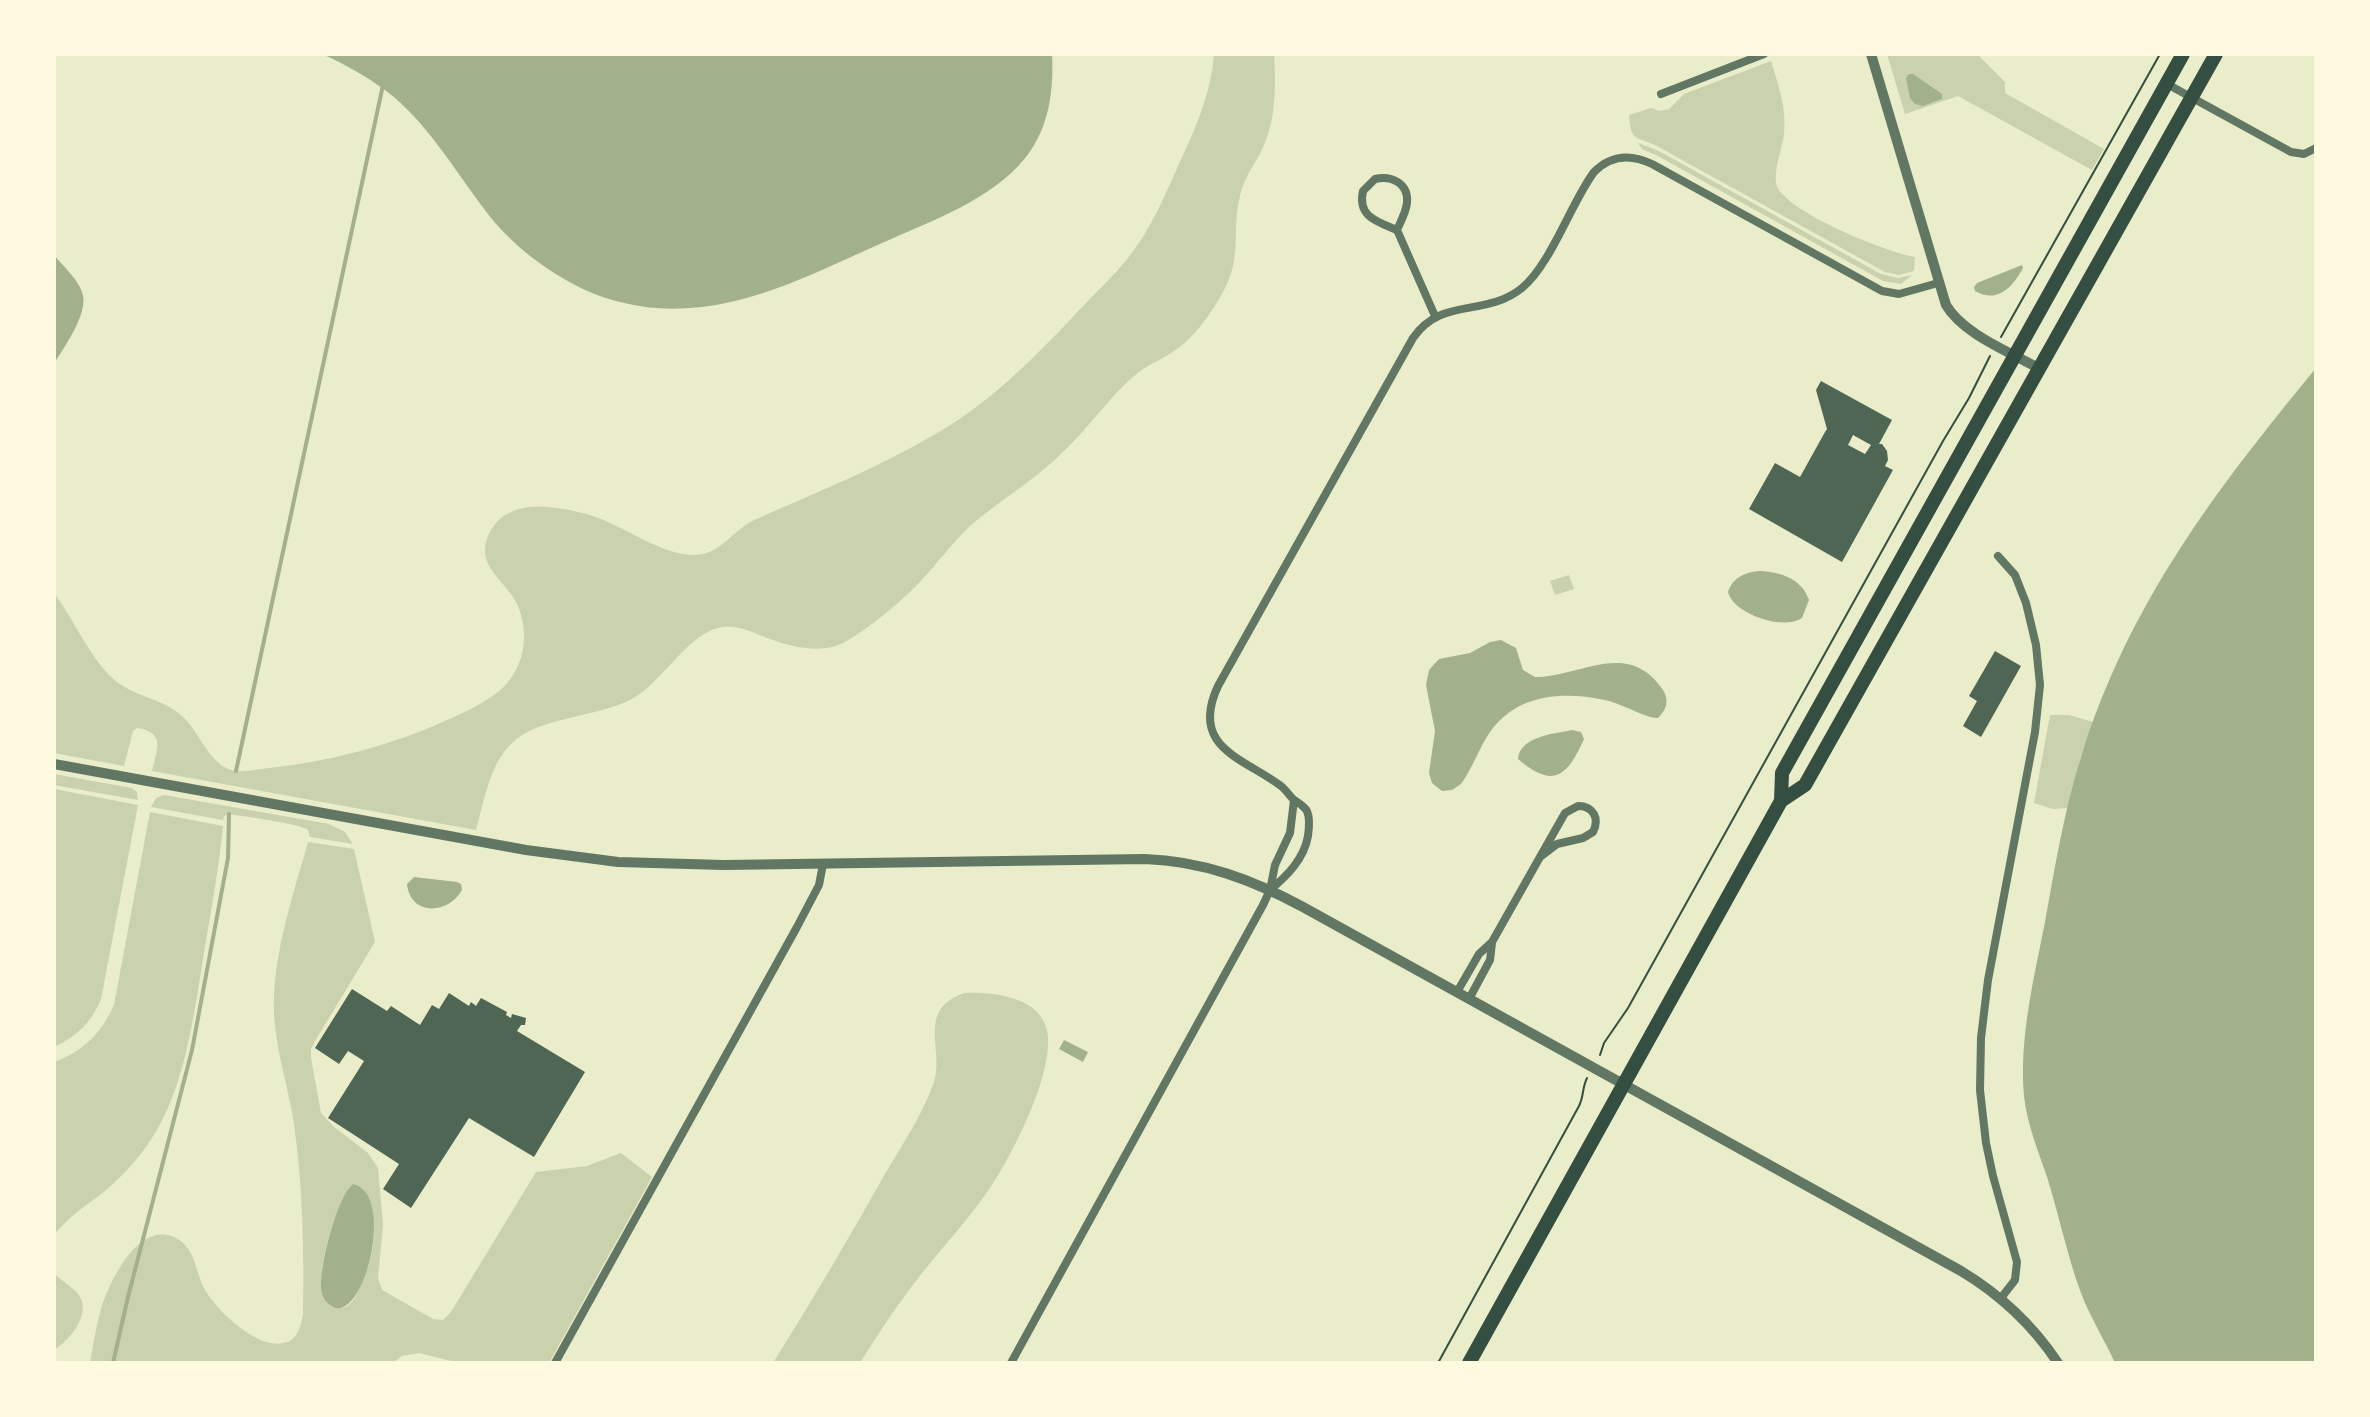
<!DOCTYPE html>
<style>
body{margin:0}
#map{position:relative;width:2370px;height:1417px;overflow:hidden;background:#e9edc9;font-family:"DejaVu Sans",sans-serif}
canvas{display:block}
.frame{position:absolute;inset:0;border:56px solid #fefae0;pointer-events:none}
</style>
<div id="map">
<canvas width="2370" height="1417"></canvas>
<div class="frame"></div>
</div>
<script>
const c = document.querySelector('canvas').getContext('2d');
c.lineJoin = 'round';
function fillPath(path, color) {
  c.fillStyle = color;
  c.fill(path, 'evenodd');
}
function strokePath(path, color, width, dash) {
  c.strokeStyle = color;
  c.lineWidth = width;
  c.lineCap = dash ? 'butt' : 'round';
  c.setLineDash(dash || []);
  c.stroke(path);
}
fillPath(new Path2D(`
 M 1214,54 L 1274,54 C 1276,81 1276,114 1266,140 C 1259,160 1244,175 1240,196 C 1231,232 1243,256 1223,292 C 1210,315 1194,339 1171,353 C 1161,360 1149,364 1139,372 C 1110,395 1089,428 1062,453 C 1034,481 1000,500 970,526 C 952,543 937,564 920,582 C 902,601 866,631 843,643 C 822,654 791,647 770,639 C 754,633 740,625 723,627 C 689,631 663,682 632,699 C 596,718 539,716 511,744 C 489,766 484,802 476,830 L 152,771 C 157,750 166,732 137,728 L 133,731 L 124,766 L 54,753 L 54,593 C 73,618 93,664 117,682 C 138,698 166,699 185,719 C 200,734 208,760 228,769 C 240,774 258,769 270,768 C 331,761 389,746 445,721 C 463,713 483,704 498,692 C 524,671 531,635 517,604 C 506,581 475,566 488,536 C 492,527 498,519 507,514 C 519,507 534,506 548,507 C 566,509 584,512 601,519 C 630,530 672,561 703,554 C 722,550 735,530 752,521 C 815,493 880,467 939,432 C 995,399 1041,351 1085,304 C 1102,286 1120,270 1134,250 C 1151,227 1163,200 1174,175 C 1192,136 1211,97 1214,54 Z
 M 1887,54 L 1977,54 L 2005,82 L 2005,93 L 2104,149 L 2092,170 L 1958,96 L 1905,114 Z
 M 1771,61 C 1778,84 1787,109 1784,134 C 1782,149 1774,168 1776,183 C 1780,210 1888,253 1915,257 L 1914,271 L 1899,275 L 1885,272 L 1655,145 C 1634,136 1631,141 1629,115 L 1651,108 L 1660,111 L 1669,109 L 1684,94 Z
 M 1638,143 L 1659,151 L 1881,274 L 1898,278 L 1912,275 L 1901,284 L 1883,281 L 1656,155 L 1642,149 Z
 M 1569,575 L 1574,589 L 1555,595 L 1550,581 Z
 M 2050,715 L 2069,715 L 2093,722 L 2081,756 L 2068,808 L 2053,809 L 2034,803 Z
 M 54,774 L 132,788 L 137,792 L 138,800 L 54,785 Z
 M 54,789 L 138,805 L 101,999 C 92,1022 76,1037 54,1047 Z
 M 164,795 L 329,824 L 345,832 L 353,844 L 310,837 C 309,835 309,832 308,830 C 302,824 241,816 229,814 L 224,816 L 223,820 L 151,807 L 156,798 Z
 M 150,812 L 223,826 C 219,868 211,911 204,953 C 194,1014 185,1090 150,1141 C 138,1159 122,1177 105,1191 C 87,1205 68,1217 54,1235 L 54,1062 C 83,1052 102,1032 114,1005 Z
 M 308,842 L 354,849 L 375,942 L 315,1041 L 311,1049 L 311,1058 L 321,1113 L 333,1126 L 368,1153 L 378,1168 L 383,1225 L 378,1278 L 382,1290 L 433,1319 L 443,1320 L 451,1312 L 536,1172 L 587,1166 L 621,1153 L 652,1177 L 549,1363 L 459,1363 L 419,1353 L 402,1356 L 393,1363 L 90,1363 C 93,1345 96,1327 101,1309 C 110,1280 142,1212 182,1242 C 195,1253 196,1271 203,1286 C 213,1308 257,1350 284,1343 C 298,1340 301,1326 303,1314 C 304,1250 303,1188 294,1124 C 288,1082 272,1041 274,997 C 276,945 294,892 308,842 ZM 353,1184 C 363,1186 366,1192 369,1202 C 380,1236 371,1265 356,1296 C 348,1308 343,1311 330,1305 C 327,1295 323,1284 322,1274 C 322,1255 339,1195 353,1184 Z
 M 965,993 C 990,992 1034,996 1045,1024 C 1061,1061 1012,1156 990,1188 C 964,1226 931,1259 904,1297 C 888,1318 874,1341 860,1363 L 773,1363 C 812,1301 849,1238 885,1174 C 902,1145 923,1114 934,1082 C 945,1051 915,1009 965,993 Z
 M 54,1273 C 61,1281 73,1287 79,1295 C 92,1314 69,1341 54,1350 Z`), '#cad2ad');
fillPath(new Path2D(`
 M 322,54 L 1052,54 C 1054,90 1049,128 1026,157 C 992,200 931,221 882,243 C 820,270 758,304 689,308 C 653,311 615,304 583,289 C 546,271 509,243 485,210 C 456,172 431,129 394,97 C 373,80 347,65 322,54 Z
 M 1909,74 L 1913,74 L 1942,94 L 1942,99 L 1923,106 L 1915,104 L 1910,98 L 1906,78 Z
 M 54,255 C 63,266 77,278 82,292 C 90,312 64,347 54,364 Z
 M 2022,265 L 2023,268 C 2013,287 1997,304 1975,291 L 1974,287 L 1977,283 Z
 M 2316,368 L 2316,1363 L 2115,1363 C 2104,1339 2090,1317 2081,1293 C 2067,1255 2059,1215 2047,1177 C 2038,1150 2027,1124 2024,1096 C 2019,1038 2034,978 2045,922 C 2055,867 2064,811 2081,757 C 2129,603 2215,491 2316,368 Z
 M 1760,571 C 1781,572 1802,579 1809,600 L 1802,618 C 1784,631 1733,614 1728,592 C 1733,577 1746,572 1760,571 Z
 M 1501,640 L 1516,648 L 1523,670 L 1535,677 C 1581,677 1628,638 1663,690 C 1670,701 1666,710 1658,718 C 1648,719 1620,703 1605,700 C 1561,691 1515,694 1488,735 C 1478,751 1472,769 1461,784 L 1452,790 L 1442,791 L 1432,783 L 1429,773 L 1435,731 L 1426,685 L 1429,670 L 1439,659 L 1470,653 L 1490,642 Z
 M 1572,730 L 1581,732 L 1584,739 C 1567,777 1553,789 1518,759 C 1520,736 1554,734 1572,730 Z
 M 414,877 L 457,882 L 461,884 L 462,890 C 448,915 410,916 407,884 Z
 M 1064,1040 L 1088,1052 L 1083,1062 L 1059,1049 Z
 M 353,1184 C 396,1193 365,1322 333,1307 C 328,1304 323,1299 322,1293 C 317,1273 337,1196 353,1184 Z`), '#a3b18a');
strokePath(new Path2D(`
 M 236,771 L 383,85
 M 113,1363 L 128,1297 L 192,1050 L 228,858 L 229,814`), '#a3b18a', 4);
fillPath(new Path2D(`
 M 1821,381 L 1892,420 L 1879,444 L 1882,444 L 1887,451 L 1888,460 L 1885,466 L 1893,470 L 1842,562 L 1749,509 L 1775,463 L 1800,477 L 1825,432 L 1827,429 L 1816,390 ZM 1853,435 L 1871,445 L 1865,454 L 1848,445 Z
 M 1995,651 L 2021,666 L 1981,737 L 1963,726 L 1977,701 L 1969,696 Z
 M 352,989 L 387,1011 L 391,1006 L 420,1025 L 432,1005 L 439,1009 L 449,993 L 469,1006 L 471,1002 L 476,1006 L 481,998 L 507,1012 L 506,1015 L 511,1018 L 512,1014 L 526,1018 L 525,1025 L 521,1025 L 517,1031 L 585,1072 L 534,1157 L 469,1118 L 411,1208 L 383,1189 L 399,1164 L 328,1118 L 364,1061 L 348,1051 L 339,1064 L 315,1048 Z`), '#4f6655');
strokePath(new Path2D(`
 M 2001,337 L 2160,54
 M 1600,1055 L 1604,1043 L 1628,1008 L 1943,441 L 1969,398 L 1990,356
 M 1438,1363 L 1579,1106 C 1584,1096 1582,1088 1587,1078`), '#344e41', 2);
strokePath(new Path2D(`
 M 2167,84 L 2291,152 L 2304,154 L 2316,148
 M 1661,94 L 1764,54
 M 1397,230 C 1378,222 1357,217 1363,191 L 1375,179 C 1391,175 1409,183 1407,203 C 1406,212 1401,221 1397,230 L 1435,316
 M 1998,556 L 2015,575 L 2026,603 L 2036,645 L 2040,685 L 2035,732 L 1988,980 L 1981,1038 L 1980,1090 L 1986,1143 L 1993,1176 L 2017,1262 L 2015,1280 L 2001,1298
 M 1578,806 C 1593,806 1600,818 1593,832 L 1583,838 L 1557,844 L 1540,857 L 1565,813 Z
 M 1270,890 C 1287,876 1304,859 1308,836 C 1309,829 1310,818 1307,811 C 1304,806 1298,803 1293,799 C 1289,795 1286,790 1281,786 C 1244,758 1189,748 1218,686 L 1413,338 C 1442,296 1485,318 1522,288 C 1551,264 1571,203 1594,172 C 1611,155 1631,154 1652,164 L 1882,291 L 1899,294 L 1938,283
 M 1457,992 L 1479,954 L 1492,942 L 1540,857
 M 1469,999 L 1490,960 L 1492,943
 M 555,1363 L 797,927 L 819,885 L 823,864
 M 1011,1363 L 1263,905 L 1270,890 L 1275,865 L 1290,833 L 1294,800`), '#617663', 8);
strokePath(new Path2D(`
 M 1871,54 L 1946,305 C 1963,334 2010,352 2040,369
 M 54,764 L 526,850 L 618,862 L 724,865 L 1145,859 C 1203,861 1253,880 1303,907 L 1961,1271 C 2001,1295 2032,1324 2058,1363`), '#617663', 10);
strokePath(new Path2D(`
 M 1781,801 L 1805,785 L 2216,54
 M 1469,1363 L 1781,801 L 1782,773 L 2183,54`), '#344e41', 14);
</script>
